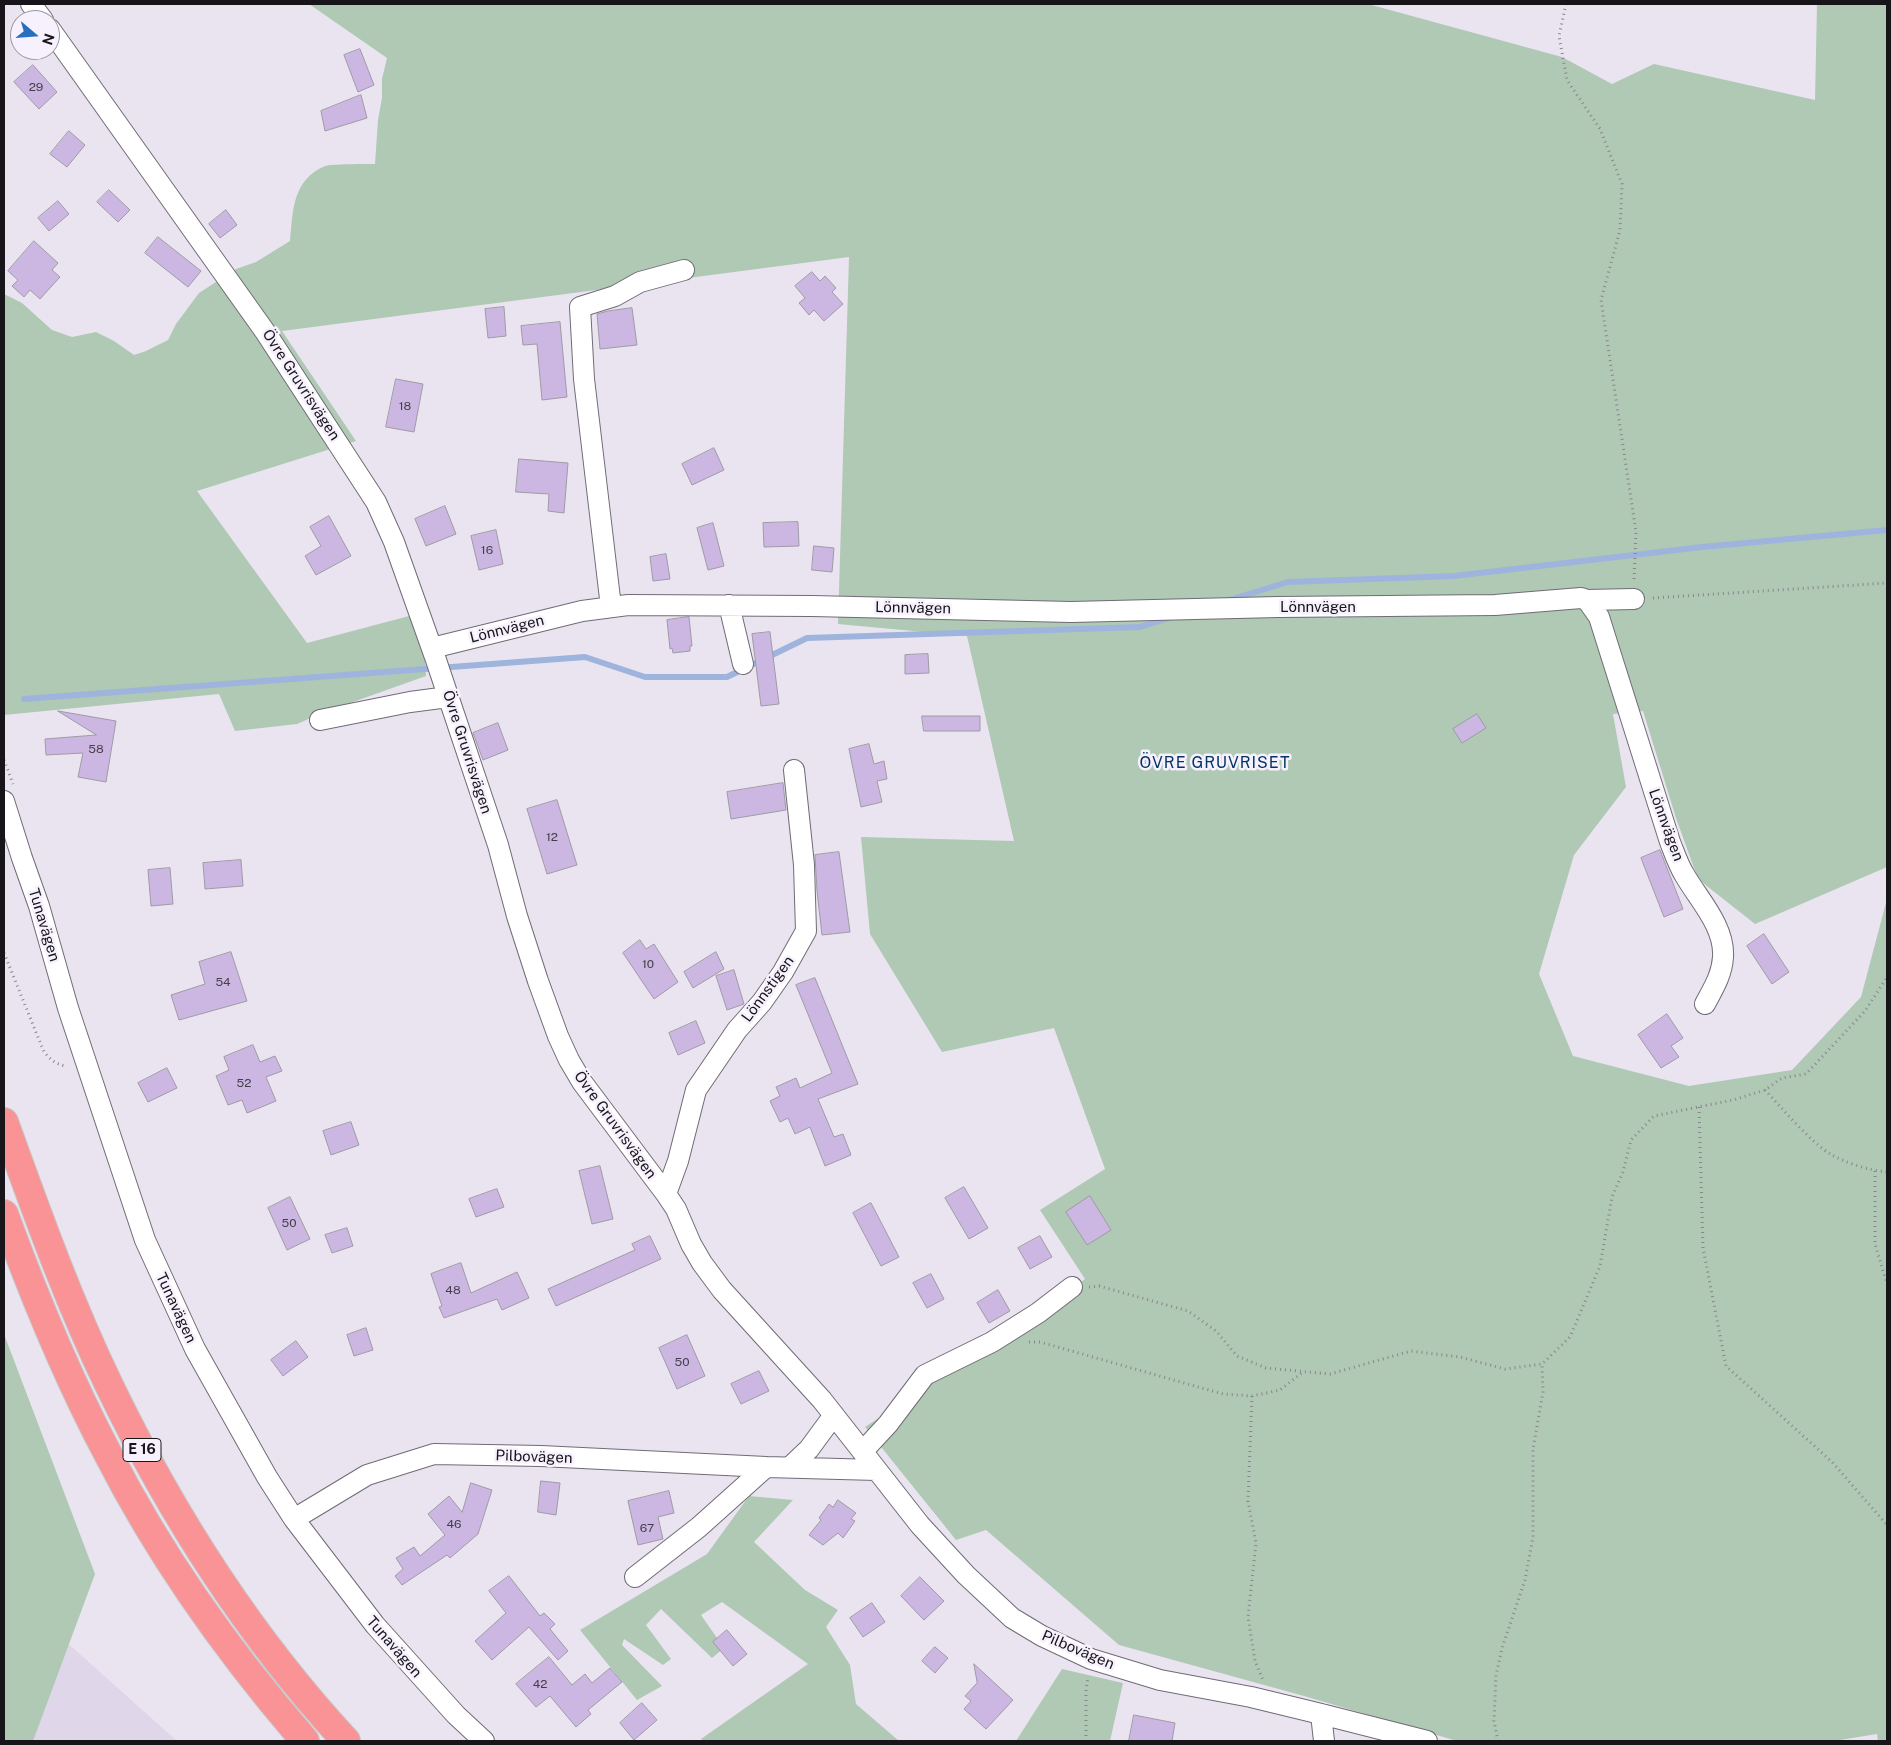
<!DOCTYPE html>
<meta charset="utf-8">
<style>
body{margin:0}
#map{position:relative;width:1891px;height:1745px;overflow:hidden;background:#eae4f1;font-family:"Public Sans",sans-serif}
canvas{display:block}
.frame{position:absolute;inset:0;border:5px solid #171519;pointer-events:none}
.north{position:absolute;left:10px;top:10px;width:50px;height:50px;box-sizing:border-box;background:#f7f1fe;border:1px solid #9d99a2;border-radius:50%;rotate:108deg;font-size:14px;font-weight:700;line-height:20px;text-align:center;color:#171519}
.north::after{content:'';display:block;margin:auto;width:18px;height:22px;background:#2770c0;clip-path:polygon(50% 0,100% 100%,50% 72%,0 100%)}
</style>
<div id="map">
<canvas width="1891" height="1745"></canvas>
<div class="frame"></div>
<div class="north">N</div>
</div>
<script>
const c = document.querySelector('canvas').getContext('2d');
c.lineJoin = 'round';
function fillPath(path, color) {
  c.fillStyle = color;
  c.fill(path, 'evenodd');
}
function strokePath(path, color, width, dash) {
  c.strokeStyle = color;
  c.lineWidth = width;
  c.lineCap = dash ? 'butt' : 'round';
  c.setLineDash(dash || []);
  c.stroke(path);
}
function write(font, color, halo, rows, align = 'center') {
  c.font = font + ' "Public Sans",sans-serif';
  c.lineWidth = 5;
  c.setLineDash([]);
  c.textBaseline = 'middle';
  c.strokeStyle = halo;
  c.fillStyle = color;
  for (const [text, x, y, turn = 0] of rows) {
    c.save();
    c.translate(x, y);
    c.rotate((+turn || 0) * Math.PI / 180);
    c.textAlign = isNaN(turn) ? turn : align;
    if (halo) c.strokeText(text, 0, 0);
    c.fillText(text, 0, 0);
    c.restore();
  }
}
fillPath(new Path2D(`
 M 16,1597 L 177,1741 L 4,1741 Z`), '#dfd6e9');
fillPath(new Path2D(`
 M 309,4 L 1368,4 L 1562,57 L 1612,84 L 1654,64 L 1815,100 L 1817,4 L 1887,4 L 1887,867 L 1755,924 L 1698,879 L 1676,818 L 1643,711 L 1613,714 L 1626,787 L 1574,855 L 1539,974 L 1573,1056 L 1689,1086 L 1792,1070 L 1861,997 L 1887,899 L 1887,1741 L 1878,1741 L 1877,1734 L 1834,1741 L 1457,1741 L 1304,1696 L 1119,1645 L 986,1530 L 956,1540 L 865,1427 L 1034,1316 L 1085,1279 L 1040,1210 L 1105,1169 L 1054,1028 L 942,1052 L 870,934 L 861,837 L 1014,841 L 967,636 L 838,624 L 849,257 L 282,331 L 356,441 L 197,491 L 307,643 L 413,615 L 425,646 L 426,676 L 322,713 L 297,724 L 235,731 L 219,694 L 4,715 L 4,294 L 22,303 L 52,330 L 72,337 L 96,332 L 114,341 L 134,355 L 146,351 L 168,340 L 176,324 L 199,293 L 236,269 L 256,262 L 290,241 C 293,211 292,180 325,166 C 331,164 366,164 375,164 L 378,120 L 382,98 L 382,79 L 387,58 Z
 M 4,1334 L 95,1574 L 33,1741 L 4,1741 Z
 M 749,1496 L 793,1500 L 754,1542 L 805,1590 L 838,1610 L 826,1627 L 850,1665 L 856,1704 L 899,1741 L 704,1741 L 701,1739 L 808,1664 L 722,1602 L 701,1615 L 724,1648 L 712,1658 L 661,1609 L 646,1625 L 671,1659 L 663,1665 L 624,1639 L 622,1645 L 662,1686 L 637,1700 L 580,1630 L 707,1554 Z
 M 1062,1669 L 1123,1683 L 1110,1741 L 1016,1741 Z`), '#afc9b4');
strokePath(new Path2D(`
 M 1229,600 L 1288,582 L 1454,576 L 1702,547 L 1887,530
 M 24,699 L 585,657 L 645,677 L 727,677 L 807,638 L 1140,627 L 1169,618`), '#9fb4dc', 6);
const building = new Path2D(`
 M 360,49 L 374,85 L 358,92 L 344,55 Z
 M 33,65 L 57,92 L 39,109 L 14,82 Z
 M 361,95 L 367,118 L 325,131 L 321,111 Z
 M 69,131 L 85,145 L 67,167 L 50,154 Z
 M 109,190 L 130,210 L 118,222 L 97,202 Z
 M 58,201 L 69,214 L 49,231 L 38,218 Z
 M 226,210 L 237,225 L 220,238 L 209,224 Z
 M 158,237 L 201,271 L 188,287 L 145,253 Z
 M 34,241 L 58,263 L 52,270 L 60,277 L 40,299 L 30,290 L 24,297 L 12,286 L 18,280 L 8,271 Z
 M 812,272 L 820,281 L 825,276 L 836,288 L 832,292 L 843,304 L 824,321 L 814,310 L 809,315 L 799,303 L 805,298 L 795,286 Z
 M 504,307 L 506,336 L 488,338 L 485,309 Z
 M 632,308 L 637,345 L 600,349 L 597,314 L 608,311 Z
 M 560,322 L 567,397 L 542,400 L 537,344 L 523,345 L 521,326 Z
 M 396,379 L 423,384 L 414,432 L 386,427 Z
 M 714,448 L 724,470 L 692,485 L 682,464 Z
 M 519,459 L 568,463 L 564,513 L 548,511 L 549,494 L 516,492 Z
 M 445,506 L 456,534 L 426,546 L 415,519 Z
 M 329,516 L 351,556 L 316,575 L 305,556 L 321,546 L 310,527 Z
 M 798,522 L 799,546 L 764,547 L 763,523 Z
 M 713,523 L 724,566 L 708,570 L 697,528 Z
 M 496,530 L 503,564 L 479,570 L 471,536 Z
 M 814,546 L 834,548 L 832,572 L 812,570 Z
 M 666,554 L 670,579 L 653,581 L 650,557 Z
 M 689,617 L 692,646 L 690,646 L 690,651 L 673,653 L 672,648 L 670,649 L 667,620 Z
 M 770,632 L 779,704 L 761,706 L 752,634 Z
 M 928,654 L 929,673 L 905,674 L 905,655 Z
 M 58,711 L 116,721 L 106,782 L 78,777 L 83,753 L 46,755 L 45,739 L 96,735 Z
 M 1477,714 L 1486,728 L 1462,743 L 1453,729 Z
 M 922,716 L 980,716 L 980,731 L 924,731 Z
 M 498,723 L 508,750 L 483,760 L 473,733 Z
 M 869,744 L 874,764 L 884,761 L 887,779 L 877,781 L 882,802 L 861,807 L 849,749 Z
 M 783,783 L 786,810 L 731,819 L 727,792 Z
 M 557,800 L 577,865 L 547,874 L 527,809 Z
 M 1660,850 L 1683,909 L 1664,917 L 1641,858 Z
 M 839,852 L 850,932 L 822,935 L 817,891 L 815,855 Z
 M 241,860 L 243,886 L 205,889 L 203,863 Z
 M 170,868 L 173,904 L 151,906 L 148,870 Z
 M 1764,934 L 1789,972 L 1772,984 L 1747,946 Z
 M 640,940 L 646,949 L 654,944 L 678,982 L 654,999 L 623,953 Z
 M 231,952 L 247,1001 L 179,1020 L 171,995 L 205,984 L 199,962 Z
 M 716,952 L 724,969 L 693,988 L 684,972 Z
 M 734,970 L 744,1004 L 727,1010 L 716,976 Z
 M 815,978 L 858,1084 L 818,1099 L 834,1137 L 843,1134 L 851,1155 L 825,1166 L 810,1127 L 795,1134 L 788,1118 L 780,1122 L 770,1101 L 780,1096 L 776,1087 L 796,1078 L 800,1088 L 832,1073 L 796,985 Z
 M 1667,1014 L 1683,1038 L 1671,1046 L 1679,1057 L 1661,1068 L 1638,1035 Z
 M 696,1021 L 705,1043 L 678,1055 L 669,1033 Z
 M 253,1045 L 260,1062 L 275,1056 L 282,1071 L 266,1077 L 276,1101 L 247,1113 L 242,1100 L 228,1105 L 216,1076 L 229,1070 L 224,1057 Z
 M 167,1068 L 177,1088 L 148,1102 L 138,1083 Z
 M 351,1122 L 359,1145 L 331,1155 L 323,1131 Z
 M 600,1166 L 613,1219 L 592,1224 L 579,1171 Z
 M 964,1187 L 988,1228 L 969,1239 L 945,1198 Z
 M 497,1189 L 504,1207 L 476,1217 L 469,1199 Z
 M 1090,1196 L 1111,1230 L 1087,1245 L 1066,1212 Z
 M 290,1197 L 310,1239 L 287,1250 L 268,1208 Z
 M 871,1203 L 899,1257 L 881,1266 L 853,1213 Z
 M 347,1228 L 353,1246 L 332,1253 L 325,1235 Z
 M 650,1236 L 661,1259 L 556,1306 L 548,1289 L 635,1250 L 632,1244 Z
 M 1040,1236 L 1052,1257 L 1030,1269 L 1018,1248 Z
 M 461,1263 L 471,1293 L 517,1272 L 529,1298 L 502,1310 L 497,1299 L 444,1318 L 439,1307 L 442,1306 L 431,1274 Z
 M 931,1274 L 944,1299 L 927,1308 L 913,1283 Z
 M 998,1290 L 1010,1311 L 989,1323 L 977,1303 Z
 M 366,1328 L 373,1350 L 354,1356 L 347,1335 Z
 M 687,1335 L 705,1376 L 677,1389 L 659,1348 Z
 M 296,1341 L 308,1357 L 283,1376 L 271,1360 Z
 M 759,1371 L 769,1391 L 741,1404 L 731,1384 Z
 M 541,1481 L 560,1483 L 556,1515 L 538,1512 Z
 M 471,1483 L 492,1490 L 478,1534 L 450,1558 L 447,1555 L 402,1585 L 395,1576 L 403,1569 L 396,1558 L 414,1547 L 420,1556 L 445,1535 L 428,1514 L 449,1496 L 462,1512 Z
 M 669,1491 L 674,1513 L 658,1517 L 663,1539 L 638,1545 L 628,1501 Z
 M 838,1500 L 856,1513 L 851,1519 L 855,1521 L 843,1538 L 838,1533 L 823,1545 L 809,1535 L 821,1520 L 819,1518 L 829,1504 L 833,1507 Z
 M 509,1576 L 540,1616 L 544,1613 L 555,1624 L 550,1629 L 568,1651 L 558,1660 L 529,1627 L 492,1660 L 475,1641 L 506,1613 L 489,1591 Z
 M 920,1577 L 944,1601 L 924,1620 L 901,1596 Z
 M 872,1603 L 885,1622 L 863,1637 L 850,1618 Z
 M 727,1630 L 747,1654 L 733,1666 L 713,1642 Z
 M 935,1647 L 948,1658 L 935,1673 L 922,1661 Z
 M 549,1657 L 572,1685 L 585,1674 L 592,1683 L 610,1668 L 622,1682 L 588,1710 L 591,1714 L 576,1727 L 550,1696 L 536,1707 L 516,1684 Z
 M 974,1664 L 1013,1700 L 986,1729 L 964,1709 L 971,1701 L 965,1696 L 977,1683 Z
 M 642,1703 L 657,1720 L 634,1740 L 620,1723 Z
 M 1134,1715 L 1175,1723 L 1172,1741 L 1129,1741 Z`);
fillPath(building, '#cbb7e1');
strokePath(building, '#9f9aa5', 1);
const minor = new Path2D(`
 M 31,4 L 43,20
 M 50,29 L 266,333 L 376,502 L 394,542 L 436,660 L 498,845 L 517,916 L 538,981 L 558,1036 L 569,1060 L 582,1082 L 666,1194 L 676,1209 L 691,1244 L 702,1263 L 722,1290 L 822,1400 L 920,1525 L 966,1575 L 1012,1618 L 1042,1636 L 1091,1659 L 1160,1680 L 1251,1697 L 1321,1714 L 1427,1741
 M 1587,600 L 1634,599
 M 729,605 L 743,664
 M 611,607 L 584,379 L 580,307 L 615,296 L 640,282 L 684,270
 M 432,648 L 582,611 L 628,605 L 812,606 L 1071,612 L 1278,607 L 1495,605 L 1581,598 L 1587,600 L 1599,617 L 1670,842 C 1674,852 1678,864 1684,874 C 1698,899 1725,926 1723,957 C 1722,975 1713,989 1705,1004
 M 320,720 L 410,702 L 448,697
 M 4,801 L 22,858 L 39,906 L 68,1008 L 145,1240 L 195,1349 L 267,1477 L 294,1519 L 375,1625 L 456,1715 L 484,1741
 M 666,1194 L 678,1161 L 696,1090 L 737,1030 L 762,1002 L 783,972 L 806,931 L 804,865 L 794,770
 M 863,1451 L 888,1424 L 925,1375 L 992,1342 L 1038,1313 L 1072,1287
 M 790,1467 L 809,1449 L 834,1415
 M 294,1519 L 367,1475 L 434,1454 L 541,1456 L 766,1467 L 877,1470
 M 635,1577 L 699,1527 L 766,1467
 M 1321,1714 L 1324,1741`);
const highway = new Path2D(`
 M 4,1122 C 36,1210 67,1298 108,1383 C 170,1512 248,1635 346,1741
 M 4,1214 C 34,1296 67,1377 108,1454 C 161,1558 229,1653 305,1741`);
strokePath(minor, '#706b76', 22);
strokePath(highway, '#c7c7c8', 30);
strokePath(new Path2D(`
 M 1566,4 L 1559,36 L 1567,80 L 1600,129 L 1622,184 L 1620,230 L 1601,300 L 1636,532 L 1634,580
 M 1653,598 L 1887,583
 M 4,760 L 13,784
 M 4,953 L 44,1052 C 51,1060 55,1064 66,1066
 M 1765,1090 C 1782,1108 1811,1143 1832,1155 C 1846,1163 1871,1171 1887,1172
 M 1699,1107 L 1703,1248 L 1726,1366 L 1832,1462 L 1887,1525
 M 1875,1171 L 1875,1244 L 1887,1284
 M 1089,1287 L 1099,1286 L 1188,1311 L 1216,1331 L 1237,1356 L 1266,1368 L 1330,1374 L 1411,1351 L 1460,1357 L 1505,1369 L 1542,1364 L 1570,1337 L 1600,1266 L 1612,1197 L 1623,1172 L 1631,1140 L 1654,1116 L 1733,1100 L 1765,1090 L 1782,1078 L 1806,1074 L 1865,1011 L 1887,977
 M 1029,1342 L 1040,1342 L 1223,1394 L 1252,1396 L 1280,1390 L 1303,1372
 M 1252,1396 L 1248,1501 L 1256,1543 L 1248,1617 L 1255,1661 L 1263,1680
 M 1086,1741 L 1086,1690 L 1088,1677
 M 1498,1741 L 1494,1721 L 1496,1676 L 1502,1648 L 1525,1580 L 1533,1537 L 1533,1449 L 1543,1392 L 1542,1364`), '#8a858e', 3, [1, 4]);
strokePath(minor, '#fff', 20);
strokePath(highway, '#f99395', 28);
write('12px', '#443e4b', null, [
 ["29",36,87],
 ["18",405,406],
 ["16",487,550],
 ["58",96,749],
 ["12",552,837],
 ["10",648,964],
 ["54",223,982],
 ["52",244,1083],
 ["50",289,1223],
 ["48",453,1290],
 ["50",682,1362],
 ["46",454,1524],
 ["67",647,1528],
 ["42",540,1684]
]);
for (const [x, y, w] of [
 [142,1450,38]
]) {
  const box = new Path2D();
  box.roundRect(x - w / 2, y - 11.5, w, 23, 4);
  c.fillStyle = '#f7f1fe';
  c.fill(box);
  strokePath(box, '#171519', 1);
}
write('bold 14px', '#171519', null, [
 ["E 16",142,1450]
]);
write('15px', '#171519', '#f7f1fe', [
 ["Övre Gruvrisvägen",301,385,57],
 ["Lönnvägen",1318,607],
 ["Lönnvägen",913,608,1],
 ["Lönnvägen",507,629,-14],
 ["Övre Gruvrisvägen",467,752,72],
 ["Lönnvägen",1666,825,70],
 ["Tunavägen",44,925,73],
 ["Lönnstigen",768,989,-54],
 ["Övre Gruvrisvägen",615,1125,54],
 ["Tunavägen",176,1308,65],
 ["Pilbovägen",534,1457,2],
 ["Tunavägen",394,1647,49],
 ["Pilbovägen",1078,1650,23]
]);
c.letterSpacing = '1px';
write('16px', '#043567', '#f7f1fe', [
 ["ÖVRE GRUVRISET",1215,763]
]);
c.letterSpacing = '0px';
</script>
